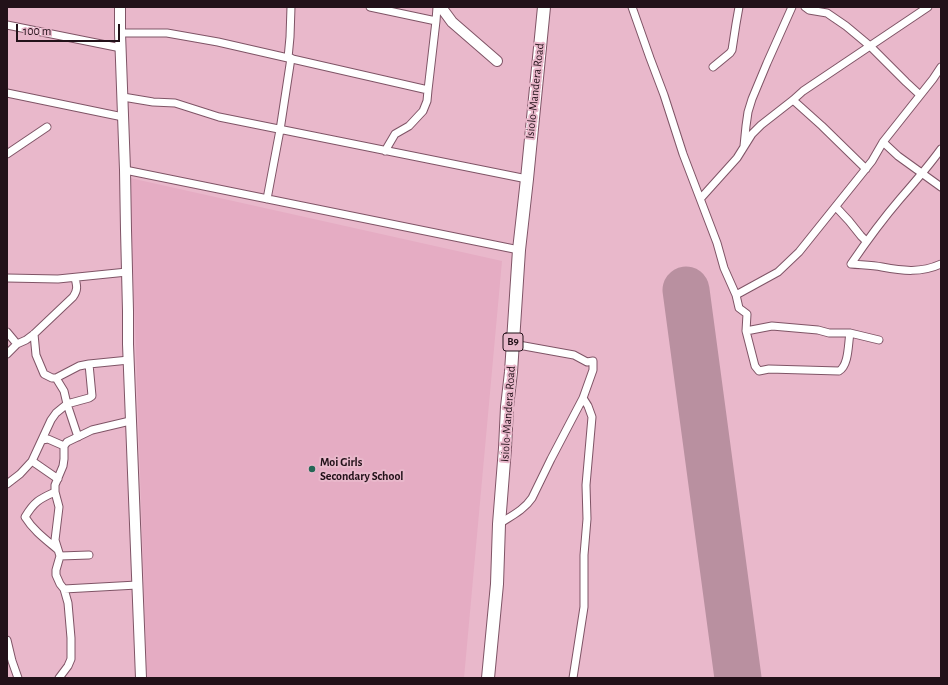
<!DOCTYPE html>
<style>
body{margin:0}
#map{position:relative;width:948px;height:685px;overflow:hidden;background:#e9b8cb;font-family:"Alegreya Sans",sans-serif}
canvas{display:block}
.frame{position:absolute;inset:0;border:8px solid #221119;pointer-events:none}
.scale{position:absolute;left:16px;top:24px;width:104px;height:18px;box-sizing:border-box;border:2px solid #221119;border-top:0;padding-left:5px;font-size:12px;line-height:14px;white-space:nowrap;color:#221119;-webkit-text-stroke:3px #e9b8cb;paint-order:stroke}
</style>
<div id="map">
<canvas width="948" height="685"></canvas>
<div class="frame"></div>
<div class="scale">100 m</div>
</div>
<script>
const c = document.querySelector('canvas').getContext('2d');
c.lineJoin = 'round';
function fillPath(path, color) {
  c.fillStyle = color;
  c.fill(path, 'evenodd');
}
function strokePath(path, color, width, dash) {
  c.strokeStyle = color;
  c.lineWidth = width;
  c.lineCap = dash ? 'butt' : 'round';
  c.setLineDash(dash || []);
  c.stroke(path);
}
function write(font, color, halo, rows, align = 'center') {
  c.font = font + ' "Alegreya Sans",sans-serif';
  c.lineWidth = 4;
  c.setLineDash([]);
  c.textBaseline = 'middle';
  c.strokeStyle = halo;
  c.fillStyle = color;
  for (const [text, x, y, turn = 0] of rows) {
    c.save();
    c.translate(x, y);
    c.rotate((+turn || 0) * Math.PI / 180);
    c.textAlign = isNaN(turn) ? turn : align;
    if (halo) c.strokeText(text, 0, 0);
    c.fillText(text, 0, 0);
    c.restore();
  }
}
fillPath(new Path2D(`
 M 130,178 L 502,261 L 464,678 L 147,678 Z`), '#e5acc3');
strokePath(new Path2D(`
 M 686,290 L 738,678`), '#b990a0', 47);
const street = new Path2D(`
 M 370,7 L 436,21
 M 632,7 L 650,58 L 664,95 L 683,154 L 717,243 L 724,268 L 736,295 L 739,308 L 747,314 L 746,331 L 772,326 L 818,330 L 829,333 L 850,333 L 879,340
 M 805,7 L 809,10 L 827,13 L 846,26 L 870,46 L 906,82 L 920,95
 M 7,25 L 121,48
 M 120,33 L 167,33 L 218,42 L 428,90
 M 288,58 L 290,37 L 291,7
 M 713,67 L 730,53 L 732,50 L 736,24 L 739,7
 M 7,93 L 123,117
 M 123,97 L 153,102 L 175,103 L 219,117 L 527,179
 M 793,100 L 822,126 L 866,169
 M 883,142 L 898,156 L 941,187
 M 744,146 L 746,126 L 748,112 L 752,99 L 767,63 L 792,7
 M 941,149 C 928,167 914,183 900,199 C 882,220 866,242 851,264 C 861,265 872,265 882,267 C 903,271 921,273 941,264
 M 385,151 L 395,134 L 409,126 L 423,111 L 427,101 L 428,90 L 436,21 L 437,7
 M 7,154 L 47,127
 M 125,170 L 519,250
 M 701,198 L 737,158 L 752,134 L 761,125 L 793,100 L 803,91 L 928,7
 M 267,199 L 280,130 L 291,58
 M 836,207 L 849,221 L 861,236 L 866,241
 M 7,278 L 58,279 L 127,272
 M 736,295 L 778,272 L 799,252 L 872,161 L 883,142 L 933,79 L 941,67
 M 746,331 L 755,366 L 759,371 L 769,369 L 839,371 C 849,365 848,344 850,333
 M 7,332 L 17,344
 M 34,334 L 36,355 L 44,374 L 52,378 L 56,378 L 64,391 L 67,404 L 78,437
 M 7,354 L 17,344 L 26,340 L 34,334 L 73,297 C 78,290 77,286 75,278
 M 56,378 L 79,366 L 89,364 L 129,360
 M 42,440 L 48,439 L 64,446
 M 32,461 L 58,479
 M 7,484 L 20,474 L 32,461 L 51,420 L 56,413 L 67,404 L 89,398 L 92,396 L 89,364
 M 55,492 C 39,499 34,502 25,517 C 33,530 45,539 57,549
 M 499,524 C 511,516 524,510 532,498 L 551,459 L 583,398 L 593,370 L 593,361 L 587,362 L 574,355 L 513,344
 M 60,556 L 89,555
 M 64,589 L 137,585
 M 7,640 L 12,661 L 18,678
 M 59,678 L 68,666 L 71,659 L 71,638 L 68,603 L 64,589 L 60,584 L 56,575 L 56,570 L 60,556 L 55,540 L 59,507 L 55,492 L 55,485 L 63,466 L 64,459 L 64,446 L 67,442 L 92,430 L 130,421
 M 573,678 L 584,607 L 584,555 L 587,519 L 586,485 L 592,417 L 588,406 L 583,398`);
const secondary = new Path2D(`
 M 120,7 L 120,33 L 125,170 L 126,230 L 128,311 L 128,344 L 141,678
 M 441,7 L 452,22 L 497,61`);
const highway = new Path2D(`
 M 488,678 L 497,584 L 499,524 L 505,448 L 507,407 L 511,372 L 519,250 L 527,179 L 544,7`);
strokePath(street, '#7f5466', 9);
strokePath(secondary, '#7f5466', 12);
strokePath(highway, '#7f5466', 14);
strokePath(street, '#fff', 7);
strokePath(secondary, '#fff', 10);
strokePath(highway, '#fff', 12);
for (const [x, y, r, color] of [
 [312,469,4,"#256655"]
]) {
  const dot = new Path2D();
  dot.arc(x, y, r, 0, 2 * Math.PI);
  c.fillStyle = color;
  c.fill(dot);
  strokePath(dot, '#e9b8cb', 1.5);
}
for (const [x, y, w] of [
 [513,342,20]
]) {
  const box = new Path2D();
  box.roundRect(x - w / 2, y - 9, w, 18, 3);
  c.fillStyle = '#e9b8cb';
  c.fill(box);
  strokePath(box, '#221119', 1);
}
write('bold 11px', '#221119', null, [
 ["B9",513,342]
]);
write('12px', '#221119', '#e9b8cb', [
 ["Isiolo-Mandera Road",535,91,-84],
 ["Isiolo-Mandera Road",508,414,-86]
]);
write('bold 12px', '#221119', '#e9b8cb', [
 ["Moi Girls",320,462],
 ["Secondary School",320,476]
], 'left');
</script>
